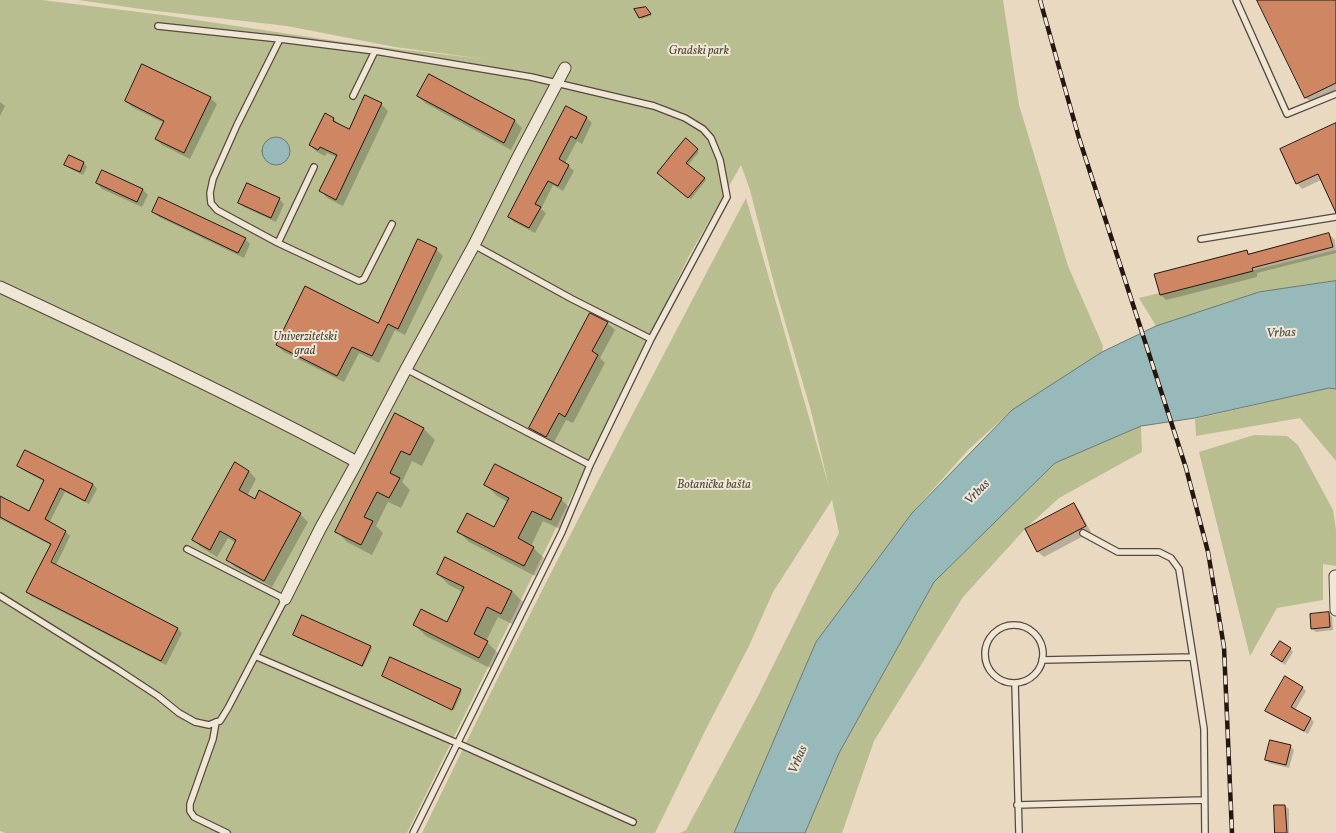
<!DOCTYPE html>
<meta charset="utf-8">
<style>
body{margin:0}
canvas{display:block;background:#e8d9c0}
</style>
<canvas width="1336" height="833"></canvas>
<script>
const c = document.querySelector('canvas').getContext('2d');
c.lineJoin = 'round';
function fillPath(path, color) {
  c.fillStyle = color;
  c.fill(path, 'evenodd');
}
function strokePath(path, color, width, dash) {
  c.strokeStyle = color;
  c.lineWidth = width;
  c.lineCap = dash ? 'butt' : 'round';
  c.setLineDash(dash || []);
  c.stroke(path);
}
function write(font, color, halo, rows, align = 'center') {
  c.font = font + ' Vollkorn,serif';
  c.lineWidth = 4;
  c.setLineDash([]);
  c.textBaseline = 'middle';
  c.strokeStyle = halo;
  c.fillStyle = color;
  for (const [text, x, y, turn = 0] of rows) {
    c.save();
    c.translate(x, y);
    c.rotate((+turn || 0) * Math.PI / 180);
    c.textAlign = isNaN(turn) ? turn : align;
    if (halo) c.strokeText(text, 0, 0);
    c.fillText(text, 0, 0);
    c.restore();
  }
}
fillPath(new Path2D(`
 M 0,0 L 42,0 L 163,15 L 356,44 L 491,60 L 395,47 L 287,26 L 148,10 L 78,0 L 1003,0 L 1019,105 L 1068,266 L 1103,346 L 1102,352 L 1012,410 L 968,450 L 912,513 L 816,642 L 734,833 L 680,833 L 686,830 L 758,696 L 839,533 L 832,500 L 773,592 L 749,646 L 705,731 L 655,833 L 422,833 C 525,619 635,408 746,198 L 829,487 L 811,411 L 776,291 L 750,190 L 741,165 L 689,256 L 407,833 L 5,833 L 0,831 Z
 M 1336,250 L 1336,281 L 1259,292 L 1156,326 L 1139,298 Z
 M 1329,388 L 1336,389 L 1336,461 L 1300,418 L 1196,436 L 1195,419 Z
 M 1141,426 L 1142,452 L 1059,498 L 1025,529 L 963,597 L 874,741 L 842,833 L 805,833 L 839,753 L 934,582 L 1055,463 Z
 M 1254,435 L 1287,436 L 1298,445 L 1333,510 L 1336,530 L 1336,566 L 1323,564 L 1323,600 L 1277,608 L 1250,656 L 1199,452 Z`), '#b9be90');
const water = new Path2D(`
 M262 151a14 14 0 1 1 28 0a14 14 0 1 1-28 0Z
 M 1336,281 L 1336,389 L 1329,388 L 1195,418 L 1141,426 L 1055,463 L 934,582 L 839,753 L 805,833 L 734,833 L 816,642 L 912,513 L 1012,410 L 1102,352 L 1156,326 L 1259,292 Z`);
fillPath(water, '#98b9b9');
strokePath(water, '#6a7876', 1);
fillPath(new Path2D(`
 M 1258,0 L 1336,0 L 1336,91 L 1312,103 L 1306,98 Z
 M 647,9 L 652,15 L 642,19 L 640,17 Z
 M 429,75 L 515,121 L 522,128 L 511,150 L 425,103 L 418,96 Z
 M 210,98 L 217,104 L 190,159 L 162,145 L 156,139 L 164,123 L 132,107 L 126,101 Z
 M 0,102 L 5,106 L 0,116 Z
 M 381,104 L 388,111 L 343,206 L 327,198 L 321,191 L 336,157 L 327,153 L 325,156 L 317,152 L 310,145 L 334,119 L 340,126 L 349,131 Z
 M 567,107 L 587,118 L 592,123 L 582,144 L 577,141 L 565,163 L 574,171 L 563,191 L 553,185 L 541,209 L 546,213 L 535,233 L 514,222 L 509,217 Z
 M 1336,124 L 1336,211 L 1321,180 L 1302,189 L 1297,183 Z
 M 686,140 L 699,152 L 687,166 L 706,180 L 691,199 L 660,175 Z
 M 84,163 L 87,167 L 83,175 L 69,168 L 66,165 Z
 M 97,183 L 142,189 L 148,195 L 142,207 L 102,189 Z
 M 247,184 L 279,199 L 284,204 L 276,222 L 244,207 L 239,202 Z
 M 153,212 L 245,239 L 250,244 L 244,258 L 159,217 Z
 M 1329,234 L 1335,240 L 1336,253 L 1257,273 L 1257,277 L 1166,300 L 1161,295 L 1156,274 L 1246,251 L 1250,255 Z
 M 436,249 L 443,256 L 405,335 L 395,330 L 379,363 L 359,353 L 344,382 L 284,352 L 277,345 L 379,324 Z
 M 607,323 L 615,330 L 600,358 L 605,363 L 573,423 L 566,420 L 553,444 L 537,435 L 530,428 Z
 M 395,414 L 424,429 L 435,440 L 422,466 L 412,461 L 402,482 L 410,490 L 401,508 L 388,502 L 376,526 L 383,533 L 372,555 L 347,542 L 336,531 Z
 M 235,464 L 249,471 L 256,479 L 247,496 L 255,501 L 260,492 L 300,514 L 308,522 L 272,587 L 235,567 L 227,559 L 236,543 L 228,538 L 217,557 L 201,547 L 193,540 Z
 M 18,466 L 93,484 L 97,489 L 89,504 L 65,492 L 49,523 L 66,531 L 48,566 L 50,567 L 66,532 L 70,536 L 56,565 L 178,629 L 182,633 L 166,665 L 31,596 L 27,592 L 51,545 L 0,519 L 0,501 L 29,512 L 45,482 L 23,470 Z
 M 486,485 L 561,499 L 572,510 L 562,530 L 543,521 L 531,546 L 544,558 L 535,576 L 469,542 L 458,531 L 495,528 L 508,502 L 497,496 Z
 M 1074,504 L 1079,510 L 1091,532 L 1044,557 L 1038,552 L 1026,529 Z
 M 438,574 L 512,591 L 523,602 L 512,624 L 498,617 L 486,641 L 498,653 L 490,668 L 426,636 L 415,625 L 447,623 L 463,592 L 449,585 Z
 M 1328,613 L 1332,617 L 1333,630 L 1316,632 L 1312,629 Z
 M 294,635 L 370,647 L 372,648 L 363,667 Z
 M 1290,648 L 1293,652 L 1285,665 L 1272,655 Z
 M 383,676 L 460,690 L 462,691 L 454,710 Z
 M 1285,677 L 1303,688 L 1306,691 L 1295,710 L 1311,719 L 1314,722 L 1308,734 L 1270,714 L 1267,711 Z
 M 1290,746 L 1294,750 L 1289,768 L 1269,763 L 1266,759 Z
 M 1285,806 L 1289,809 L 1289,833 L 1276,833 Z`), '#0003');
const building = new Path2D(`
 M 1257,0 L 1336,0 L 1336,83 L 1305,98 Z
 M 646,7 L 651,14 L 639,18 L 634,9 Z
 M 142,64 L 211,97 L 184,153 L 155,139 L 164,121 L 125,101 Z
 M 429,74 L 515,120 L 504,143 L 417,96 Z
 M 365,95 L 382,103 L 336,200 L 319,191 L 337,155 L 320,147 L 318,150 L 309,145 L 325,113 L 334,118 L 333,121 L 349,129 Z
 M 566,106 L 587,117 L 576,139 L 571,136 L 559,159 L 569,165 L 558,186 L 548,181 L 535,204 L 541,207 L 529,228 L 508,217 Z
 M 1336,123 L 1336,213 L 1318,174 L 1296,184 L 1280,149 Z
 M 686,138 L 698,149 L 686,163 L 705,178 L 688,198 L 657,173 L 673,153 Z
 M 69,155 L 84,162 L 80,172 L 64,165 Z
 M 102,170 L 143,189 L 137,202 L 96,183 Z
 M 247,183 L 280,198 L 271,218 L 238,203 Z
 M 159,197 L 246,238 L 238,253 L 152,212 Z
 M 1329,233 L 1333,247 L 1252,268 L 1253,271 L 1160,295 L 1154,274 L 1247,250 L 1248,254 Z
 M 418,239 L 437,248 L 398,329 L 388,324 L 372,356 L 352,347 L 337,376 L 276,345 L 305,286 L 378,323 Z
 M 590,313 L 608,322 L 592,351 L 598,355 L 565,417 L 559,413 L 546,437 L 529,428 Z
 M 395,413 L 424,428 L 410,455 L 401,451 L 390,473 L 400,478 L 389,498 L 377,492 L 364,517 L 373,521 L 361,545 L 335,532 Z
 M 25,450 L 93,484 L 85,501 L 60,488 L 45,519 L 66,531 L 51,562 L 178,628 L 161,661 L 26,592 L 51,544 L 0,517 L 0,496 L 29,511 L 44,480 L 17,466 Z
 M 235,462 L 249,471 L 239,490 L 255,499 L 259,490 L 301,513 L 264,581 L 226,560 L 236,540 L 220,531 L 210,550 L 192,540 Z
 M 495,464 L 562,498 L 551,520 L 532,511 L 518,538 L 534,547 L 524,566 L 457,532 L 467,513 L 494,527 L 509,498 L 484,485 Z
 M 1074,503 L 1086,526 L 1037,552 L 1025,529 Z
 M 445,557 L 512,591 L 501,614 L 487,607 L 474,634 L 488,641 L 479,658 L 413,625 L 421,609 L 447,622 L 464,587 L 437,574 Z
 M 1329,612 L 1330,627 L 1311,629 L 1310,614 Z
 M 302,615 L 371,646 L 362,666 L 293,635 Z
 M 1280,641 L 1291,648 L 1282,662 L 1271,655 Z
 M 390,657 L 461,689 L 452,710 L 382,676 Z
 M 1285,676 L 1303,687 L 1291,707 L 1311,718 L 1304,731 L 1265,711 Z
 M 1270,740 L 1291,745 L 1286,765 L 1265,760 Z
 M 1274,805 L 1285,805 L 1287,833 L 1275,833 Z`);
fillPath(building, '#ce8762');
strokePath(building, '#241712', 1);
const lane = new Path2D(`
 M 1236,0 L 1287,114 L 1336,94
 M 158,26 L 280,39
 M 353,96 L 375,51 L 531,77 L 654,106 L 685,118 L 703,129 L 711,138 L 720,160 L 727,197 L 651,339 L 590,465 L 562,532 L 413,833
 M 314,167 L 278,243 L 217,210 L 211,203 L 210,193 L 213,179 L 237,125 L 280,39 L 375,51
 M 1201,239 L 1336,217
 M 278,243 L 359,281 L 364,279 L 392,224
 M 474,245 L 572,299 L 651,339
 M 406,369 L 590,465
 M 1083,533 L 1118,552 L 1159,552 L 1171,558 L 1179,569 L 1193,657 L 1204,729 L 1205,833
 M 0,596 L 117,669 L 158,696 L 179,713 L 195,722 L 209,725 L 216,722 L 220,721 L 228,708 L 285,599 L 187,549
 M985 654a29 29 0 1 1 58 0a29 29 0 1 1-58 0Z
 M 255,656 L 457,743 L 633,822
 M 1042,660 L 1193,657
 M 1015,683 L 1019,833
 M 216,722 L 213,739 L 190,804 L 190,811 L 194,817 L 227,833
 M 1017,805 L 1204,800`);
const street = new Path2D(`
 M 0,287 C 120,343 240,399 357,462 L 406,369 L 474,245 L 517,159 L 565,68
 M 1335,576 L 1336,610
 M 285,599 L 320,529 L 357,462`);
strokePath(lane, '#55483e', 8);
strokePath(street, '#55483e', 13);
strokePath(lane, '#f0e6d6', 5.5);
strokePath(street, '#f0e6d6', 11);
const rail = new Path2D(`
 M 1040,0 L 1079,138 L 1186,468 L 1208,552 L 1224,647 L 1232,833`);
strokePath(rail, '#241712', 4.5);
strokePath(rail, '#f0e6d6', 3, [9]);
write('italic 12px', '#514938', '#f0e6d6', [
 ["Gradski park",699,52],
 ["Univerzitetski",305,338],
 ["grad",305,352],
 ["Botanička bašta",714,486]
]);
write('italic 13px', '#4d504c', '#f0e6d6', [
 ["Vrbas",1281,334,-2],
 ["Vrbas",978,493,-46],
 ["Vrbas",799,760,-67]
]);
</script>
